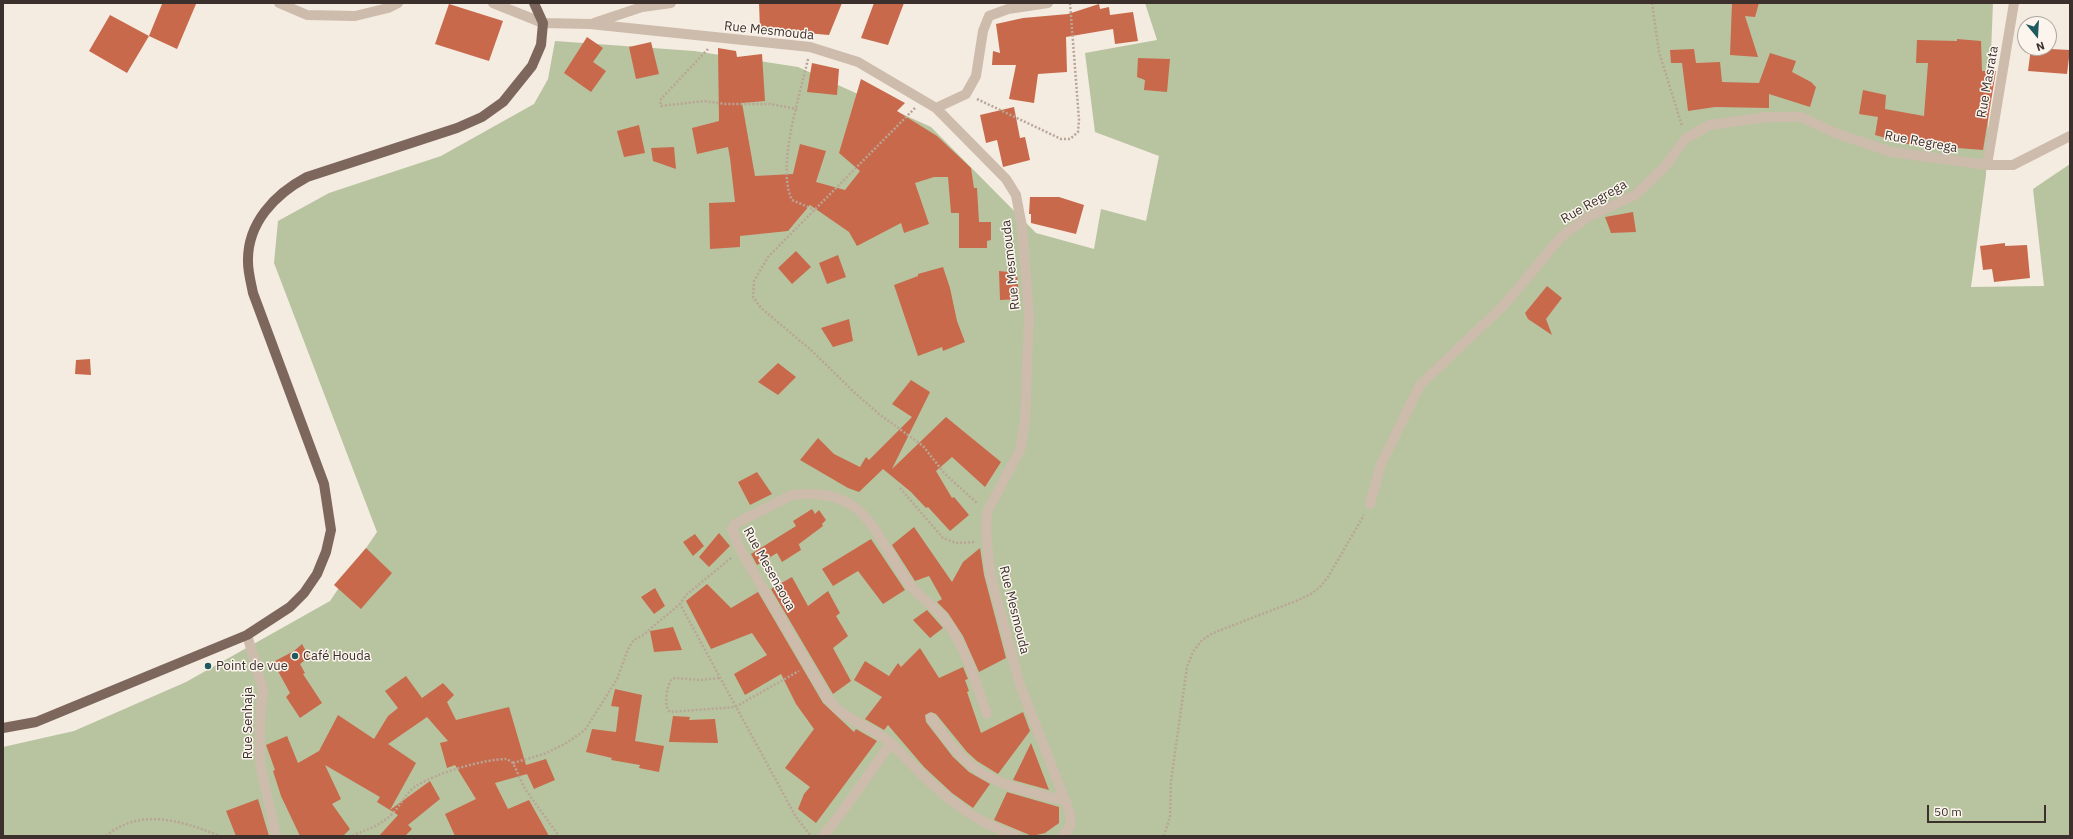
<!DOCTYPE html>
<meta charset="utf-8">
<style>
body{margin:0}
#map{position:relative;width:2073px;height:839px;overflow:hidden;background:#f4ebe1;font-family:"IBM Plex Sans",sans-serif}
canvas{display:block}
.frame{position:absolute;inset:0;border:4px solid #3b302b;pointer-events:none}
.north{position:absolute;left:2017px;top:16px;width:40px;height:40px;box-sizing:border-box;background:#fbf5ee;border:1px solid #aea6a0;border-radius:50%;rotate:162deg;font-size:11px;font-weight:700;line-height:16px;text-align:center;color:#3b302b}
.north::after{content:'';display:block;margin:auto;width:14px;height:18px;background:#1f5a5e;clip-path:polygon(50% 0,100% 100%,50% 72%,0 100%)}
.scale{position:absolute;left:1927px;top:805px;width:119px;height:18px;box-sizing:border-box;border:2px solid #3b302b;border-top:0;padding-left:5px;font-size:12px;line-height:14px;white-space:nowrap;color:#3b302b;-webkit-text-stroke:3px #fbf5ee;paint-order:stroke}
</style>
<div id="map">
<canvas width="2073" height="839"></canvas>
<div class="frame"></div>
<div class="north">N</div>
<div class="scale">50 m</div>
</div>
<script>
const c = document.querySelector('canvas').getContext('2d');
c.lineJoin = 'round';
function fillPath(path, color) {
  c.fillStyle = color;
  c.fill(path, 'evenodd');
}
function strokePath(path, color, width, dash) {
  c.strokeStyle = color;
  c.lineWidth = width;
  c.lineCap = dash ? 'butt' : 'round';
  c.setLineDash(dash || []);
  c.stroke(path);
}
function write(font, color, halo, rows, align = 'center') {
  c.font = font + ' "IBM Plex Sans",sans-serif';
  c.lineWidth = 3;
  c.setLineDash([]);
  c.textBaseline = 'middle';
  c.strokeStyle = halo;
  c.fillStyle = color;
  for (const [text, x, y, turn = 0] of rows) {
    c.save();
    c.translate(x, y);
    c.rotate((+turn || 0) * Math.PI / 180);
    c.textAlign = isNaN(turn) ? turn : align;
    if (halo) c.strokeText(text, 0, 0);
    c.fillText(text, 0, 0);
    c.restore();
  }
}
fillPath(new Path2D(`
 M 1145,3 L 1993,3 L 1986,175 L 1971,287 L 2044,286 L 2033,189 L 2070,164 L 2070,836 L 3,836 L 3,747 L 74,731 L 186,682 L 330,601 L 377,532 L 274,263 L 278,221 L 329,193 L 441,156 L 534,104 L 548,79 L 555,41 L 694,51 L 798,67 L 931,127 L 1036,233 L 1094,249 L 1101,209 L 1146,221 L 1159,156 L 1095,132 L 1085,53 L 1157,40 Z`), '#b8c4a0');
fillPath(new Path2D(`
 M 759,3 L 842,3 L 829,35 L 760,29 Z
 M 874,3 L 904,3 L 888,45 L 861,38 Z
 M 1732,3 L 1759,3 L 1755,17 L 1745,16 L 1758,57 L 1730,55 Z
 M 162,4 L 196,4 L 177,49 L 149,36 Z
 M 449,4 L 503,21 L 489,61 L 435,44 Z
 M 1099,4 L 1100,9 L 1109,7 L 1110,15 L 1133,12 L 1138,41 L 1115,44 L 1113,29 L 1066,37 L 1067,72 L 1038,74 L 1034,103 L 1009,99 L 1016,65 L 992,65 L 993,51 L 1000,53 L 996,24 L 1023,18 L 1068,14 Z
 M 110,15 L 149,36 L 127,73 L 89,51 Z
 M 587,37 L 603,48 L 593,62 L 606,71 L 591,92 L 564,73 Z
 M 1957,39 L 1981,41 L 1982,71 L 1996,71 L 1983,150 L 1907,144 L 1875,135 L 1878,117 L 1859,114 L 1863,90 L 1886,95 L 1885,109 L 1924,116 L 1928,63 L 1916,63 L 1917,40 L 1957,41 Z
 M 651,42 L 659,74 L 636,79 L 629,47 Z
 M 718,48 L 736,51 L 737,57 L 762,54 L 765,101 L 742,103 L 755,176 L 793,174 L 800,144 L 826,151 L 816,182 L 845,190 L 860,171 L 839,153 L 861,79 L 905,103 L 897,111 L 937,136 L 971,168 L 974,188 L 977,188 L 979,222 L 991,222 L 991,240 L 987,241 L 987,248 L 959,248 L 959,213 L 951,213 L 948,177 L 934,177 L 915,183 L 929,224 L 904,233 L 901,223 L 857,246 L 849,232 L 810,205 L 788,231 L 740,236 L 740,247 L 710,249 L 709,203 L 735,202 L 730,158 L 728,147 L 697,154 L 692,128 L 719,121 Z
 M 2031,48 L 2070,50 L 2067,74 L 2028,71 Z
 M 1694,49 L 1696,63 L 1720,62 L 1722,82 L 1759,83 L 1770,53 L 1796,61 L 1792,72 L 1811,82 L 1816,87 L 1810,107 L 1769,94 L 1769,108 L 1715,107 L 1688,111 L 1682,63 L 1671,63 L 1670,50 Z
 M 1138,58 L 1170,59 L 1167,92 L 1144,90 L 1145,80 L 1137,77 Z
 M 812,63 L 839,69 L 837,95 L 807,92 Z
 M 1014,107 L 1020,138 L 1025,137 L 1030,160 L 1003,167 L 997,140 L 986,143 L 980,115 Z
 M 639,125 L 645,153 L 624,157 L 617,131 Z
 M 674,147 L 676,169 L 653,161 L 651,148 Z
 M 1030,197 L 1059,197 L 1084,205 L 1076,234 L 1031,223 L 1031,214 L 1029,214 Z
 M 1633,212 L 1636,232 L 1611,233 L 1605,217 Z
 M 2005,243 L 2005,246 L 2027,245 L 2030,278 L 1994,282 L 1992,269 L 1983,270 L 1980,246 Z
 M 796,251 L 811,267 L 792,284 L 778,268 Z
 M 838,255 L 846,277 L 827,284 L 819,263 Z
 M 943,267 L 950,288 L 957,321 L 965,342 L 943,351 L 942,347 L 918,356 L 894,285 L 918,276 L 918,274 Z
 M 999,271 L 1017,273 L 1019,299 L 1000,300 Z
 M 1547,286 L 1562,298 L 1546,319 L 1552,335 L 1528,319 L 1525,313 Z
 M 849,319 L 853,341 L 833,347 L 821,328 Z
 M 90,359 L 91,375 L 75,374 L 76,360 Z
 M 778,363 L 796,377 L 778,395 L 758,382 Z
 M 911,380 L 930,392 L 892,469 L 946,417 L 1001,462 L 985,487 L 952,457 L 936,471 L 952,498 L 954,497 L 969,515 L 950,531 L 928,507 L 926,508 L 911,492 L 883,469 L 859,492 L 848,488 L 800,460 L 818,438 L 834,454 L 860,467 L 866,457 L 869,460 L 912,417 L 892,404 Z
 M 757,472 L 772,494 L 750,505 L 738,482 Z
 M 812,509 L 815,514 L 819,510 L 826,520 L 822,524 L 823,526 L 799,544 L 798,542 L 801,550 L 782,562 L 777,553 L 757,565 L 751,554 L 796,526 L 793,521 Z
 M 914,527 L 952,582 L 963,562 L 980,548 L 984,575 L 1006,658 L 979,672 L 963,636 L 948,613 L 937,602 L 942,599 L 929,576 L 915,581 L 892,545 Z
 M 719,533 L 730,546 L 709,567 L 699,557 Z
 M 695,534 L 704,546 L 693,556 L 683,542 Z
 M 871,539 L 905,590 L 883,604 L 858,571 L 833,586 L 822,569 Z
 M 366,548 L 392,573 L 361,609 L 334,585 Z
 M 792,577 L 808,606 L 828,591 L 840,613 L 836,616 L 848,636 L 833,648 L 851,681 L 833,694 L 771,589 Z
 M 707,584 L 731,608 L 758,592 L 823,703 L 854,732 L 856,729 L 877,741 L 816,823 L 798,809 L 804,794 L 810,787 L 785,768 L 814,729 L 796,704 L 781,674 L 745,695 L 734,674 L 767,655 L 752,633 L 711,649 L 686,601 Z
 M 655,588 L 665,606 L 654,614 L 641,597 Z
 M 927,610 L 943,628 L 930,638 L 913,620 Z
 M 673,627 L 682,650 L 654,652 L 650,631 Z
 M 302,644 L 309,657 L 300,664 L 305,673 L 303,674 L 322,703 L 300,718 L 286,697 L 290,693 L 273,662 L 294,651 Z
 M 920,648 L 939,678 L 963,667 L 968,679 L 965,680 L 969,691 L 967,692 L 981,733 L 1023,712 L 1030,731 L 998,774 L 977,761 L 967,752 L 936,714 L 931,712 L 925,715 L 926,722 L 953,757 L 969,772 L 990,784 L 973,808 L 952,793 L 924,767 L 888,725 L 884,730 L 865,719 L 882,697 L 854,680 L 865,661 L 889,676 L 898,663 L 901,667 Z
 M 406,676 L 422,698 L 443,683 L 454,695 L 447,702 L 456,720 L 509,707 L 526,765 L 546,759 L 555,780 L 534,789 L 527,774 L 495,783 L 508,809 L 529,800 L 549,836 L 455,836 L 445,814 L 476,799 L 455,765 L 447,768 L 440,743 L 448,741 L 427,717 L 388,744 L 416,763 L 390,810 L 377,802 L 380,797 L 325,765 L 341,799 L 332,804 L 350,829 L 343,836 L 300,836 L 281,796 L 273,771 L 275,770 L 266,745 L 287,736 L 298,763 L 319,751 L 338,715 L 374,739 L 388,716 L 398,708 L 385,691 Z
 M 615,689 L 642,695 L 635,741 L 664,746 L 659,772 L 639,768 L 640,765 L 611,760 L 612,758 L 586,752 L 592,729 L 616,732 L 619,707 L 611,706 Z
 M 673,716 L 690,717 L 689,720 L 715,719 L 718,743 L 669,742 Z
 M 1031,743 L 1049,790 L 1013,780 Z
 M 430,781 L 440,799 L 408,825 L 412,829 L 405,836 L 379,836 L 398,815 L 390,810 Z
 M 1007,792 L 1059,807 L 1059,823 L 1045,833 L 1032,836 L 994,820 Z
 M 258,799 L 269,836 L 236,836 L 226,811 Z`), '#c8694b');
strokePath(new Path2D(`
 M 1652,3 L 1659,52 L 1682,126
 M 708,49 L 660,100 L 661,106 L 704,101 L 725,104 L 770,104 L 797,109
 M 808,59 C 800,95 776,167 792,200 L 815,210
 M 977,99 L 1061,139 L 1070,139 L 1078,132 L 1079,120 L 1070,3
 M 915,108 L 768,257 L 754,281 L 753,297 L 761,308 L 811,350 L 855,393 L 879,414 L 923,446 L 945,474 L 977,503
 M 900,488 L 943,538 L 956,543 L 976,542
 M 731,558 L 686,595 L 680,604 L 796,817 L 810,835
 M 719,678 L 700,680 L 675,678 L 671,680 C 667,687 663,706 670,712 L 735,707 L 799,671
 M 513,763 L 544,754 L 565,744 L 585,730 L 617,679 L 629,647 L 634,640 L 643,635 L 680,604
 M 106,836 C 141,807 182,821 220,836
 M 352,836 C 367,829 380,826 392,814 C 401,805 406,793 416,786 C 436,773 484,759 507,759 L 513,763 L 525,789 L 559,836
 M 1164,836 L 1170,817 L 1171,781 L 1187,667 L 1193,652 L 1202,640 L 1213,633 L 1296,601 L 1311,594 L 1320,587 L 1328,577 L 1364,515`), '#b9a596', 2.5, [2, 2]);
strokePath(new Path2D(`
 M 279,3 L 307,15 L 355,16 L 388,8 L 398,3
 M 493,3 L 543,23 L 590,24 L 810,47 L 858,62 L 936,108 L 1006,179 L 1016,195 L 1022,227 L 1029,315 L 1025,422 L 1020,450 L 987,512 L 986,530 L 990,573 L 1020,685 L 1070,813 L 1071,825 L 1063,836
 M 594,23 L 642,7 L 671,3
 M 936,108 L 966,94 L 976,76 L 983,31 L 989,16 L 1008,9 L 1048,3
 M 1987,165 L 2014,3
 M 1370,504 L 1381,464 L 1420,385 L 1505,304 L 1561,237 L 1588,217 L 1635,195 L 1664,168 L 1686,138 L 1710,125 L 1767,117 L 1801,117 L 1835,133 L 1891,152 L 1987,165 L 2013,165 L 2070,136
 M 247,635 L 263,689 L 260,723 L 260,763 L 276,836
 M 931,718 C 941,731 950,745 962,757 C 989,785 1031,792 1066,801
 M 891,743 C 871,727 843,719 828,699 L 741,551 L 732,529 L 735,524 L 792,495 C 870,486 873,536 910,585 C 919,597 933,605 943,617 C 965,644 975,681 987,714
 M 823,836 L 842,812 L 891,743 C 928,782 965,820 1017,836`), '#cdbbac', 10);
strokePath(new Path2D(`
 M 3,728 L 36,722 L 247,635 L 290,607 L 304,593 L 317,574 L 326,552 L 331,530 L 324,484 L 253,293 C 251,283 248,272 248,262 C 247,223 275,194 307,177 L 457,128 L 482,117 L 503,102 L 532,66 L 541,45 L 543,23 L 534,3`), '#7d675c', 10);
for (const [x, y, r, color] of [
 [295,656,4,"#1f5a5e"],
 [208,666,4,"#1f5a5e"]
]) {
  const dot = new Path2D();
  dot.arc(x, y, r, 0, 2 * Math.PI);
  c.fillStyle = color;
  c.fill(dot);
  strokePath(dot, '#fbf5ee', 1.5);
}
write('13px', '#3b302b', '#fbf5ee', [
 ["Rue Mesmouda",769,31,6],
 ["Rue Masrata",1988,82,-80],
 ["Rue Regrega",1921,142,10],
 ["Rue Regrega",1594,202,-30],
 ["Rue Mesmouda",1011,265,-96],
 ["Rue Mesenaoua",769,569,61],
 ["Rue Mesmouda",1014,610,76],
 ["Rue Senhaja",248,723,-90]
]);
write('13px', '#3b302b', '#fbf5ee', [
 ["Café Houda",303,656],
 ["Point de vue",216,666]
], 'left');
</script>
